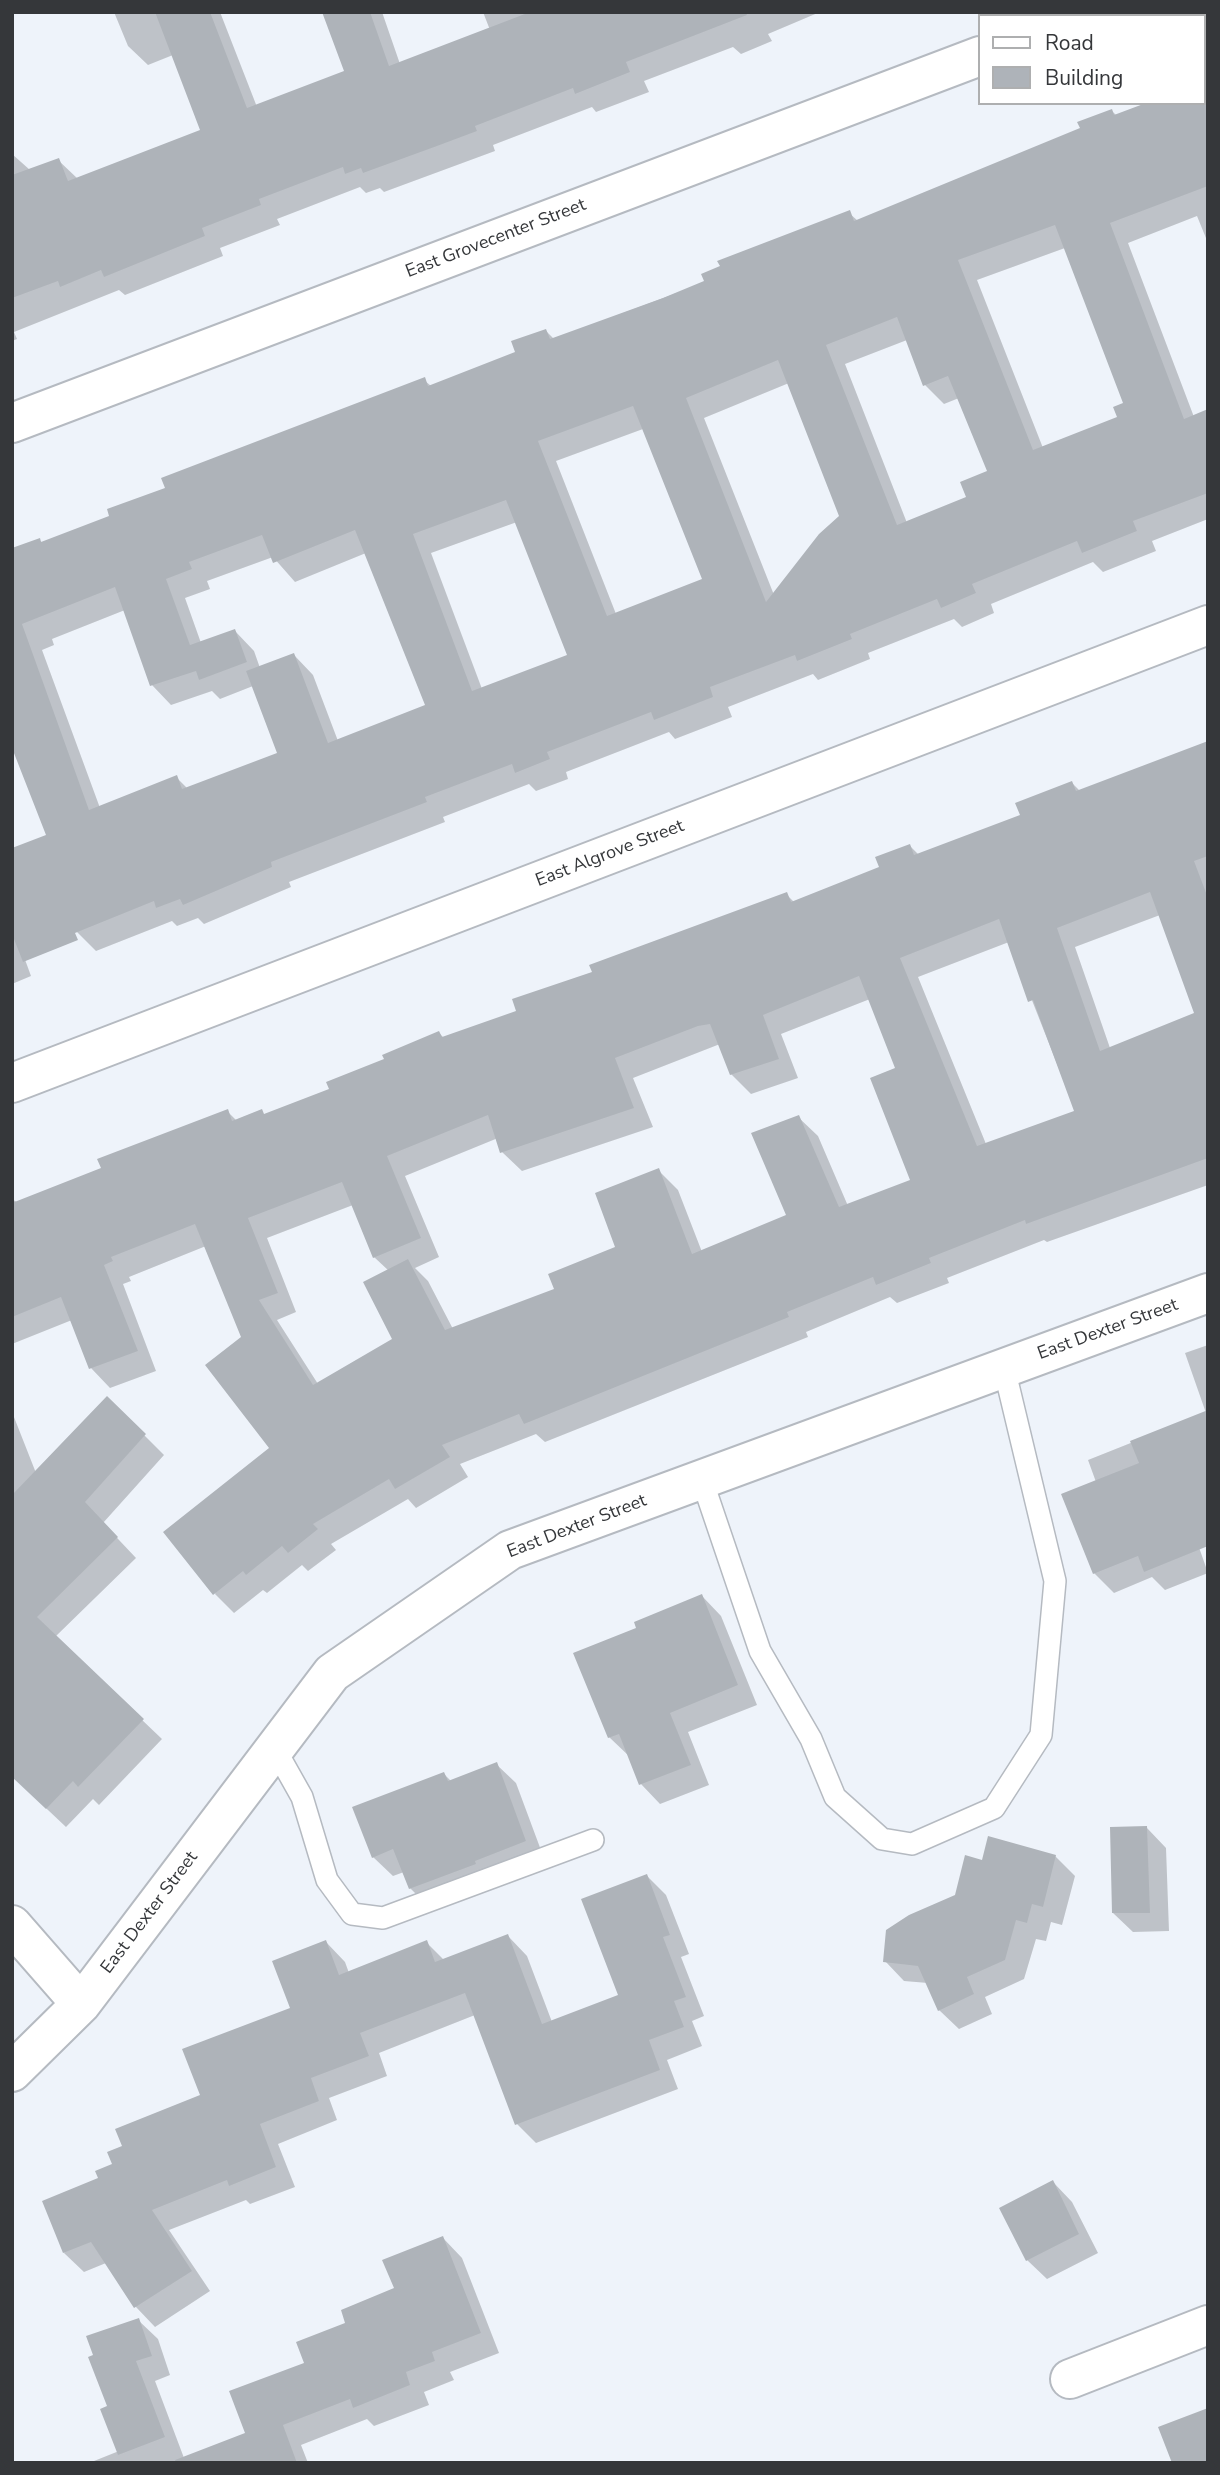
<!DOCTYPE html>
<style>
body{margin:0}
#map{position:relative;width:1220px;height:2475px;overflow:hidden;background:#eef3fa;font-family:"Nunito Sans",sans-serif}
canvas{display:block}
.frame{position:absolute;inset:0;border:14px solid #35373a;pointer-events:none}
.legend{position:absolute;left:978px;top:14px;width:228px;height:91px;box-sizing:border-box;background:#fff;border:2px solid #aeafb0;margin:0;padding:9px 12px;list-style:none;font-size:21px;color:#35373a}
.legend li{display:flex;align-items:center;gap:14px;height:35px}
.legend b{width:35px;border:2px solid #aeafb0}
</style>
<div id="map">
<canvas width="1220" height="2475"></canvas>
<div class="frame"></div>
<ul class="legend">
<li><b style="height:9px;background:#fff"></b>Road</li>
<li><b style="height:19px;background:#aeb3b9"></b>Building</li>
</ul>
</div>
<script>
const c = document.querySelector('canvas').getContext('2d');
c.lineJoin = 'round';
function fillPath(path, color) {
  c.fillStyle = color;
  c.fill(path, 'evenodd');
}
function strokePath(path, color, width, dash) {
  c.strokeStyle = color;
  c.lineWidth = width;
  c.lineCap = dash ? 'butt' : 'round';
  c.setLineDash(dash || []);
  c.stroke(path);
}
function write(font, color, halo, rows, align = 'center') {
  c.font = font + ' "Nunito Sans",sans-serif';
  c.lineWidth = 7;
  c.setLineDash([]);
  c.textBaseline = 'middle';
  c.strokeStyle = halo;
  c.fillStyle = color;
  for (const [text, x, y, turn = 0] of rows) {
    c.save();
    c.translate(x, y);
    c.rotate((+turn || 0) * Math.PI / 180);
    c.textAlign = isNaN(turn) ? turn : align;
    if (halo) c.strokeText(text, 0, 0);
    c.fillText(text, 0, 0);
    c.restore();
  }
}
fillPath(new Path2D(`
 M 114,12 L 220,12 L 257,107 L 346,72 L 323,12 L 382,12 L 400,64 L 490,30 L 483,12 L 820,12 L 768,34 L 772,41 L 741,54 L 733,47 L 644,81 L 649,92 L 596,112 L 592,107 L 493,145 L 495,151 L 384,192 L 380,188 L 366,193 L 360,187 L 277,219 L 280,225 L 220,248 L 223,256 L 125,295 L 119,290 L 14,332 L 17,339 L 12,341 L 12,154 L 30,170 L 58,160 L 78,179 L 203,131 L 173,55 L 148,65 L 128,46 Z
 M 1204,97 L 1208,101 L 1208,243 L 1197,216 L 1128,243 L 1194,417 L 1208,411 L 1208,519 L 1152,541 L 1156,551 L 1103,572 L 1093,562 L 991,604 L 994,613 L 962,627 L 954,619 L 868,653 L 870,659 L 818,680 L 813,674 L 728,707 L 732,717 L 675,739 L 669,732 L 566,772 L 568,779 L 536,791 L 529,784 L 443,817 L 445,822 L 289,882 L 291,887 L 204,924 L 198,918 L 177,926 L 172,921 L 96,951 L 77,932 L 48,836 L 12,549 L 39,540 L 43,543 L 112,517 L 167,489 L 424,380 L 431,386 L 517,353 L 546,331 L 554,339 L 706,282 L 849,213 L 858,221 L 1082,129 L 1112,111 L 1117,116 L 1204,103 ZM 1065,248 L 1126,404 L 1119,418 L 1043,448 L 977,280 ZM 907,340 L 925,385 L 944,404 L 959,398 L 989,472 L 969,498 L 907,523 L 845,364 ZM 789,383 L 841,517 L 774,595 L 704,418 ZM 643,429 L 704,580 L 616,614 L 556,461 ZM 517,522 L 569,656 L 482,689 L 431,553 ZM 366,553 L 427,706 L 338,741 L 313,675 L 294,655 L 260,668 L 254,651 L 235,631 L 201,643 L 185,598 L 210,589 L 207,581 L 273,557 L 295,582 ZM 125,610 L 152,685 L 171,705 L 212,691 L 220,699 L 253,686 L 279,754 L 188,789 L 176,777 L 100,808 L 42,650 L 54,645 L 52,639 Z
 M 1208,742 L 1208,1185 L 1047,1242 L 1044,1240 L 947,1278 L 949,1283 L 897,1303 L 890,1297 L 806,1332 L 808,1337 L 545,1442 L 536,1434 L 460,1464 L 468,1477 L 416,1508 L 408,1499 L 331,1544 L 336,1550 L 308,1571 L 302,1565 L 267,1593 L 263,1590 L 234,1613 L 215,1594 L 271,1449 L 243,1338 L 206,1246 L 129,1277 L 131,1281 L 123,1284 L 156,1371 L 110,1388 L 91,1368 L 72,1320 L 12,1344 L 12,1199 L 18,1203 L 103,1169 L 227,1111 L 237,1121 L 265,1115 L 331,1090 L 439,1033 L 444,1038 L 518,1012 L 594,974 L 786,894 L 795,903 L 881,868 L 910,846 L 919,855 L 1023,816 L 1072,783 L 1080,791 ZM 1160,915 L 1197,1014 L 1110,1048 L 1075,947 ZM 1009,942 L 1076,1112 L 986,1144 L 918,977 ZM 870,999 L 898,1069 L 912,1181 L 848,1206 L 818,1136 L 798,1117 L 789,1216 L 702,1252 L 678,1190 L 659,1171 L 617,1248 L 556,1290 L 453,1329 L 428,1281 L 415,1268 L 439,1257 L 405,1176 L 498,1138 L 502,1152 L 522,1171 L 653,1127 L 633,1078 L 720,1044 L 731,1074 L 751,1094 L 798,1078 L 781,1034 ZM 353,1205 L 374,1257 L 389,1271 L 394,1339 L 318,1384 L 277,1320 L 296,1312 L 267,1238 Z
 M 12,924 L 31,976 L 12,984 Z
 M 1208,1345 L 1208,1509 L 1188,1516 L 1208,1573 L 1165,1590 L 1152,1577 L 1114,1593 L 1094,1573 L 1096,1482 L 1088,1460 L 1206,1413 L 1185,1353 Z
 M 107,1398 L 164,1455 L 103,1523 L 136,1558 L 55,1637 L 162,1739 L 99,1805 L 93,1799 L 66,1827 L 12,1776 L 12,1412 L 36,1473 Z
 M 702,1596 L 721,1616 L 757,1705 L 688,1732 L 709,1785 L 660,1804 L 641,1784 L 630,1757 L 609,1737 L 638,1629 Z
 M 496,1764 L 516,1783 L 545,1861 L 430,1908 L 410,1888 L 404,1872 L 393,1876 L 373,1857 L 444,1774 L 451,1781 Z
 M 1147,1828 L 1166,1848 L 1169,1931 L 1133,1932 L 1113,1913 Z
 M 1055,1856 L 1075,1876 L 1062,1925 L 1051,1922 L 1046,1941 L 1036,1939 L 1024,1979 L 985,1997 L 992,2014 L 959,2029 L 939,2010 L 928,1983 L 904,1981 L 885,1961 L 957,1897 L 984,1862 Z
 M 647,1876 L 666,1895 L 689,1954 L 681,1957 L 704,2016 L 692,2021 L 702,2046 L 667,2060 L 678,2089 L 536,2143 L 517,2124 L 475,2015 L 379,2053 L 387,2076 L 329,2098 L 337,2120 L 278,2144 L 295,2187 L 250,2204 L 246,2200 L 169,2230 L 210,2291 L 155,2327 L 136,2307 L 106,2263 L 84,2272 L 64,2253 L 100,2179 L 115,2165 L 124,2147 L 202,2096 L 292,2009 L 326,1942 L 345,1962 L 349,1973 L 426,1942 L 445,1961 L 508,1936 L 527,1956 L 552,2022 L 621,1996 Z
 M 1053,2182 L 1072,2202 L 1098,2253 L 1047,2279 L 1027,2260 Z
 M 443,2238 L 462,2258 L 499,2353 L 450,2372 L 454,2380 L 424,2392 L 429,2405 L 374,2426 L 367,2419 L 301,2445 L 308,2463 L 89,2463 L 119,2451 L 109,2407 L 138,2320 L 158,2339 L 170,2375 L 155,2381 L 184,2458 L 248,2434 L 306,2364 L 348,2324 L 396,2289 Z`), '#0003');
fillPath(new Path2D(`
 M 155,12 L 210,12 L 247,108 L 344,71 L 322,12 L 370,12 L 389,66 L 530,12 L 746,12 L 747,15 L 626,62 L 630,72 L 575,94 L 573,88 L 475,126 L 477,131 L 437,146 L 363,173 L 361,168 L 345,174 L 343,167 L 259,199 L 261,205 L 202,228 L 205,236 L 104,277 L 101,270 L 60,287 L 58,281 L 12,298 L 12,175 L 59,158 L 68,181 L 200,130 Z
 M 1146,103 L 1208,103 L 1208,186 L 1110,223 L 1184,419 L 1208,409 L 1208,493 L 1133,521 L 1137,531 L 1082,553 L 1077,541 L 972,584 L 976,593 L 941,608 L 937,599 L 850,634 L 852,639 L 797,661 L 795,655 L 710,687 L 713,697 L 654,720 L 651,712 L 547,752 L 550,759 L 515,773 L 512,764 L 425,797 L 427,802 L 271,862 L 272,867 L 183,905 L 180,899 L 156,908 L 154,901 L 75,933 L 78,940 L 23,962 L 12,934 L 12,848 L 46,835 L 12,748 L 12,548 L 40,538 L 41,542 L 109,516 L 107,509 L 165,488 L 161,478 L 425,377 L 428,386 L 515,352 L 511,341 L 546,329 L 550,339 L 663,298 L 704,281 L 701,274 L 720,266 L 717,261 L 850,210 L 854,221 L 1080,128 L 1077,122 L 1112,109 L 1114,115 ZM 1055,225 L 1123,403 L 1113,407 L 1117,417 L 1033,450 L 958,260 ZM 897,317 L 923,386 L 948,376 L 987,471 L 960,482 L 966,497 L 897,525 L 826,345 ZM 778,360 L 839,516 L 819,534 L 766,602 L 686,398 ZM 633,406 L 702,579 L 607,616 L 538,441 ZM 506,500 L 567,655 L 472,691 L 413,534 ZM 355,530 L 425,705 L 328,743 L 294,653 L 246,671 L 277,753 L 182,789 L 177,775 L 89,810 L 22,624 L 115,587 L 150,686 L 196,671 L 199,680 L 247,662 L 235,629 L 190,645 L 166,579 L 192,569 L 189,562 L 262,535 L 273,563 Z
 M 1208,741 L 1208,856 L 1194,861 L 1208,898 L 1208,1158 L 1026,1224 L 1025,1220 L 929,1258 L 931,1263 L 876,1285 L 873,1277 L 787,1312 L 789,1317 L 524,1424 L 519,1414 L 442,1445 L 450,1457 L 395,1489 L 389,1479 L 313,1524 L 318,1529 L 288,1553 L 282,1546 L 246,1575 L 243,1571 L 213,1595 L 163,1532 L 269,1448 L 205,1365 L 241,1337 L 195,1224 L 111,1257 L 113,1261 L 104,1265 L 138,1351 L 89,1369 L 61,1297 L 12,1317 L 12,1203 L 101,1168 L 97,1159 L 228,1109 L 232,1121 L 262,1109 L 264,1114 L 329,1089 L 326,1082 L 384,1059 L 382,1055 L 439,1031 L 442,1037 L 516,1011 L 512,999 L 592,972 L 589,965 L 787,892 L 791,902 L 879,867 L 875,857 L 910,844 L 914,855 L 1020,815 L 1015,803 L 1072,781 L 1076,791 ZM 1150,892 L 1194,1013 L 1100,1051 L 1057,928 ZM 999,919 L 1028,1002 L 1033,1000 L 1074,1111 L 977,1146 L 900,958 ZM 859,976 L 895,1068 L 870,1078 L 910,1180 L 839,1207 L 799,1115 L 751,1133 L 786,1215 L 692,1254 L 659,1168 L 595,1193 L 615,1247 L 548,1274 L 554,1289 L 445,1330 L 408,1259 L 363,1282 L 392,1339 L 313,1385 L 259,1300 L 278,1293 L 248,1218 L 342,1182 L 373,1258 L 421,1238 L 387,1156 L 488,1115 L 500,1153 L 634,1108 L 615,1058 L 698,1026 L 710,1024 L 730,1075 L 779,1059 L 763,1015 Z
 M 107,1396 L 146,1434 L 85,1502 L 118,1537 L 37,1617 L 144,1719 L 78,1787 L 73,1781 L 46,1809 L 12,1777 L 12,1495 Z
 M 1208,1410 L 1208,1546 L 1144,1572 L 1138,1556 L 1093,1574 L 1061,1494 L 1139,1463 L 1130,1441 Z
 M 702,1594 L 738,1685 L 670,1713 L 691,1765 L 639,1785 L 619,1734 L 608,1738 L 573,1653 L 636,1628 L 634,1622 Z
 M 497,1762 L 526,1841 L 475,1861 L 476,1864 L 409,1889 L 393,1849 L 372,1858 L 352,1807 L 444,1772 L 448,1781 Z
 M 1147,1826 L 1150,1913 L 1112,1913 L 1110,1827 Z
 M 988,1836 L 1056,1855 L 1043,1907 L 1032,1904 L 1027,1923 L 1016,1920 L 1005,1960 L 967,1977 L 974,1994 L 938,2011 L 918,1966 L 883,1962 L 886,1930 L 909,1915 L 955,1895 L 965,1855 L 982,1860 Z
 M 647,1874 L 670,1935 L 663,1937 L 686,1997 L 674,2001 L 684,2027 L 649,2040 L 660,2070 L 515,2125 L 465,1993 L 360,2033 L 369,2056 L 311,2078 L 319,2101 L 260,2124 L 276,2167 L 229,2186 L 227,2180 L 152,2210 L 192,2271 L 134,2308 L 91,2242 L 63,2253 L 42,2201 L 98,2178 L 95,2171 L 112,2164 L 107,2152 L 122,2146 L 115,2129 L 200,2095 L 182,2049 L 290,2008 L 272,1961 L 326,1940 L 339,1975 L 427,1940 L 435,1962 L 508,1934 L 542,2024 L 618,1995 L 581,1899 Z
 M 1053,2180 L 1079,2234 L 1026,2261 L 999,2208 Z
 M 443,2236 L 481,2333 L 432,2352 L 435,2361 L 406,2372 L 410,2385 L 353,2408 L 350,2399 L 283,2425 L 297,2463 L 176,2463 L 175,2460 L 245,2433 L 229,2391 L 304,2363 L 296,2342 L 345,2323 L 341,2310 L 394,2288 L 382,2260 Z
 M 139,2318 L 152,2356 L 136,2361 L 165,2437 L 118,2455 L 100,2409 L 107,2406 L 88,2357 L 93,2355 L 86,2336 Z
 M 1208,2408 L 1208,2463 L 1172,2463 L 1158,2427 Z`), '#aeb3b9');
const service = new Path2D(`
 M 702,1480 L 760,1651 L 811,1739 L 835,1797 L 882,1839 L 912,1844 L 994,1808 L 1041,1735 L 1055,1581 L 1004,1368
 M 275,1749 L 302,1797 L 327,1880 L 352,1914 L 383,1918 L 593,1840`);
const minor = new Path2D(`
 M 1085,16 L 1094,12
 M 12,423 L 980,56
 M 12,1083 L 1208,625
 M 12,1925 L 81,2004
 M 12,2072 L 81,2004 L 332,1673 L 510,1550 L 1208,1293
 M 1070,2379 L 1208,2325`);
strokePath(service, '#b5bac1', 24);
strokePath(minor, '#b5bac1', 42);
strokePath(service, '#fff', 21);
strokePath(minor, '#fff', 38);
write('18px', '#35373a', '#fff', [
 ["East Grovecenter Street",496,239,-21],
 ["East Algrove Street",610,854,-21],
 ["East Dexter Street",1108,1330,-20],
 ["East Dexter Street",577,1527,-21],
 ["East Dexter Street",150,1913,-53]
]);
</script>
